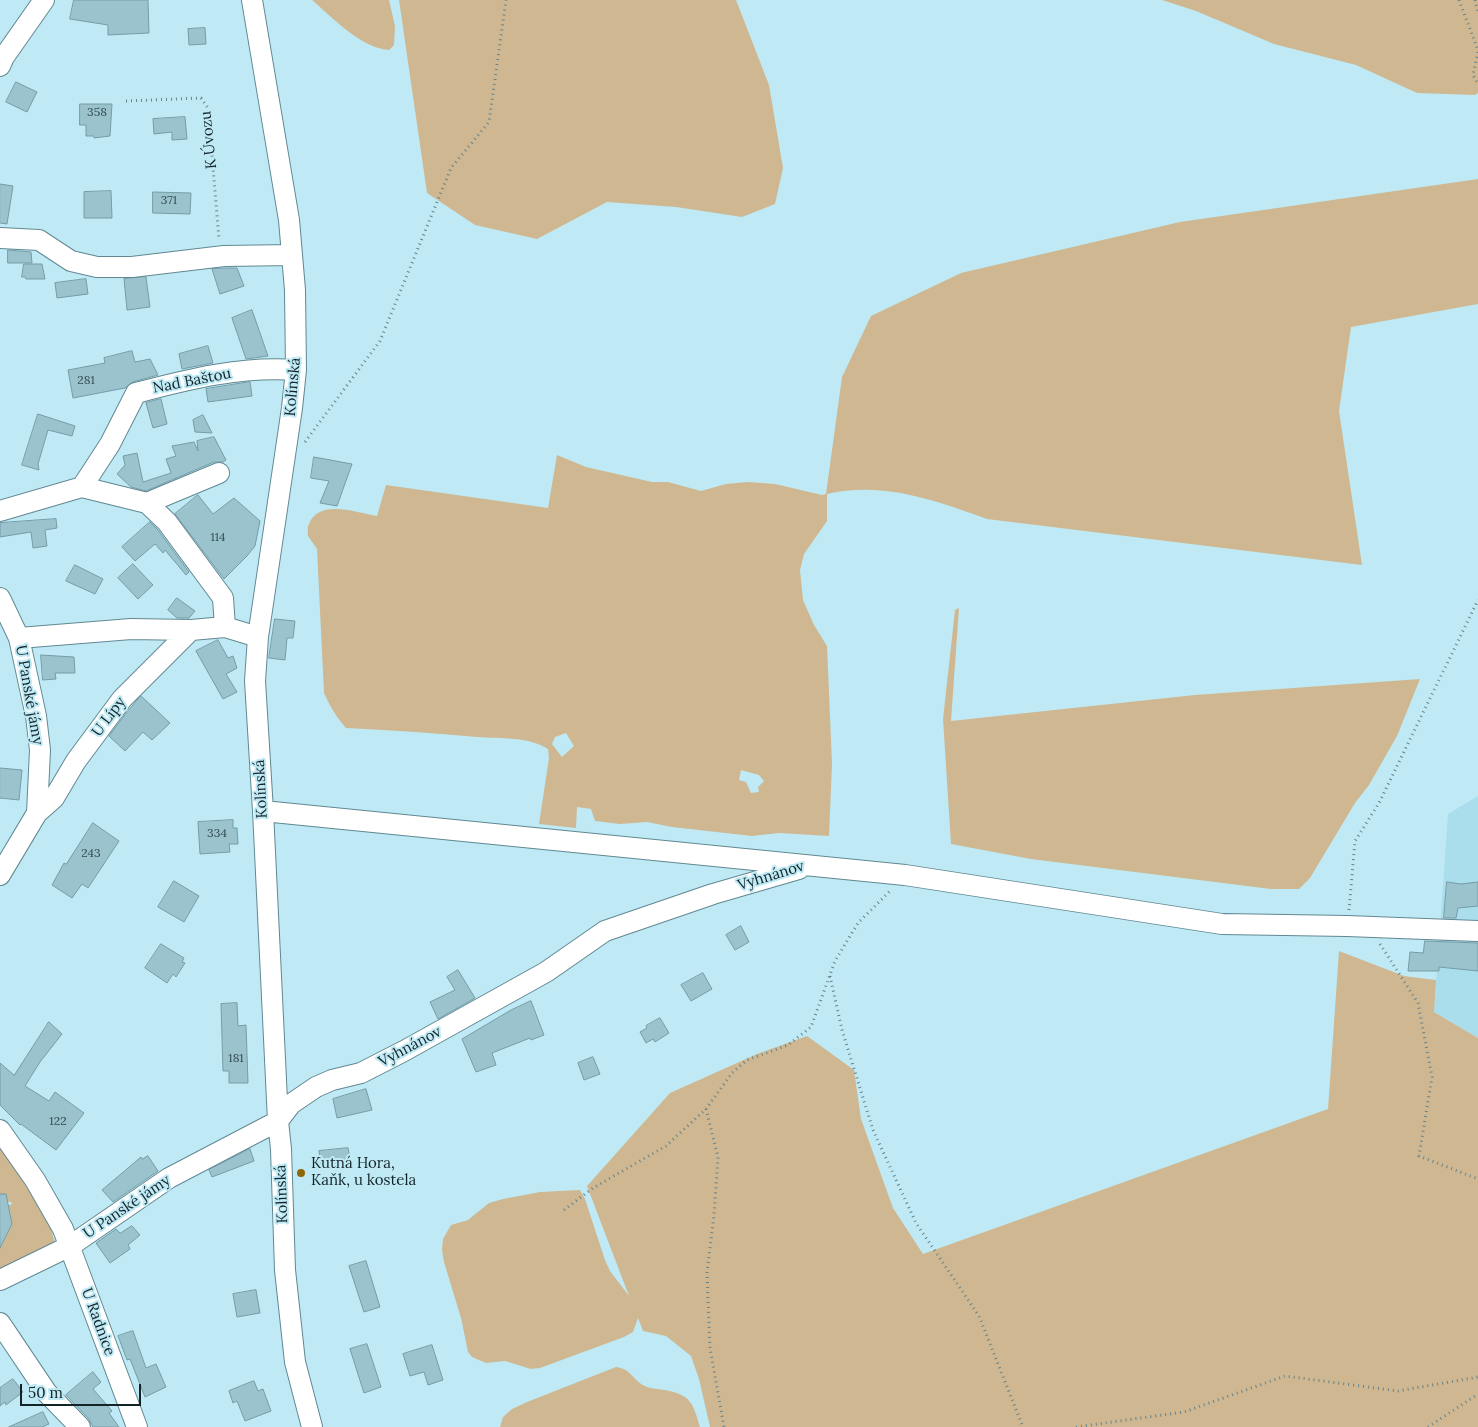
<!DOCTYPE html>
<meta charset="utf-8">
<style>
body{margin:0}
#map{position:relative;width:1478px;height:1427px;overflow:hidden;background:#bfeaf5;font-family:Lora,serif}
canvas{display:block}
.scale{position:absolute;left:20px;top:1384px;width:121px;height:22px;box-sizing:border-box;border:2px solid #132327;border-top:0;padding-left:6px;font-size:15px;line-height:18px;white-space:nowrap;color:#132327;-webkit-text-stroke:4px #bfeaf5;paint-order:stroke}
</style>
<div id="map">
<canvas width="1478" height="1427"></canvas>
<div class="scale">50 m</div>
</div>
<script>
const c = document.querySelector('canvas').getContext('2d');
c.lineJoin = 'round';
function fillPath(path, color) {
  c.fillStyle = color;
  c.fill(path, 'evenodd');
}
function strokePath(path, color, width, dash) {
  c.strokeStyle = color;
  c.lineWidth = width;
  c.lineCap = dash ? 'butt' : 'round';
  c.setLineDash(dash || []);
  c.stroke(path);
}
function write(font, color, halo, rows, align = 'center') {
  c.font = font + ' Lora,serif';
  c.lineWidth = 4;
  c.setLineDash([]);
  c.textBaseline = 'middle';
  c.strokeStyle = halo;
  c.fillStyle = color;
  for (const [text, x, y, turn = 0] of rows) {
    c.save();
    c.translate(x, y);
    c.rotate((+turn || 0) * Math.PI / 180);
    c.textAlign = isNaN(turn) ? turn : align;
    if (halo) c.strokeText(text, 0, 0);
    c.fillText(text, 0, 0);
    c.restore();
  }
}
fillPath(new Path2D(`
 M 1478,796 L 1478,1038 L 1434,1012 L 1448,814 Z`), '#abdeec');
fillPath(new Path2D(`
 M 312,0 L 389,0 L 395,26 L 394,45 L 389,50 C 361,48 333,18 312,0 Z
 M 399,0 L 736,0 L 769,85 L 783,168 L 775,204 L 742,217 L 676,207 L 607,202 L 537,239 L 475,225 L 427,193 Z
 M 1162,0 L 1478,0 L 1478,93 L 1475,95 L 1417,93 L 1356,65 L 1274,44 L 1196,11 Z
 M 1478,179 L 1478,304 L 1351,327 L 1339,411 L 1362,565 L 987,519 C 935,500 882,481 827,494 L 827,521 L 804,554 L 800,570 L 803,600 L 814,625 L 827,646 L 832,764 L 829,836 L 779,833 L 752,836 L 672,827 L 647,822 L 620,824 L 595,821 L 591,809 L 577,807 L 576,828 L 539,824 L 549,758 L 548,749 C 527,736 501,739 477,737 C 434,733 390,730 346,728 C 336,717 330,706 324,693 L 317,549 L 308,536 C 308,532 307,527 309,524 C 319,498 358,513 377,516 L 386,485 L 548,508 L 557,455 L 586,467 L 652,482 L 668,482 L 701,491 L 726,484 L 748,482 L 775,484 L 822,495 L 826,494 L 842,377 L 871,316 L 961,273 L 1180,222 ZM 566,733 L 574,746 L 562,757 L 552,744 L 555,737 ZM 741,770 L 759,775 L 764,781 L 758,787 L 759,792 L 751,793 L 746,782 L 739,780 Z
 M 959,608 L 951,721 L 1195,695 L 1420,679 L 1397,736 L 1369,785 L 1355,803 L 1310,878 L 1299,889 L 1271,889 L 1031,859 L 951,844 L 943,719 L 955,610 Z
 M 1339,951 L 1404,976 L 1436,980 L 1434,1012 L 1478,1038 L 1478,1427 L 710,1427 L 699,1379 L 691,1356 L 666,1336 L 643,1331 L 638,1318 L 633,1332 L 624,1337 L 540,1368 L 531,1369 L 505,1361 L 486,1363 L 472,1357 L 468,1352 L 461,1318 L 444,1262 L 442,1250 L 443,1239 L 451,1225 L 468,1220 L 489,1203 L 503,1199 L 540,1192 L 580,1190 L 585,1199 L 605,1260 L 610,1271 L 629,1296 L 587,1186 L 670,1093 L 757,1054 L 807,1036 L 854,1070 L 861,1119 L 893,1208 L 923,1254 L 1328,1109 Z
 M 0,1147 L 49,1221 L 55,1244 L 0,1272 L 0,1235 L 9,1228 L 11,1229 L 10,1227 L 12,1223 L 10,1221 L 8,1212 L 11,1212 L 8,1210 L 9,1205 L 12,1204 L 11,1202 L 8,1202 L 5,1197 L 6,1195 L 5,1194 L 3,1196 L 0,1195 Z
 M 616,1367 C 632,1369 633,1381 645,1386 C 651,1389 659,1389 665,1390 C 691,1395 693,1403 700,1427 L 500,1427 L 503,1417 L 512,1409 L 527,1402 Z`), '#cfb891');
const building = new Path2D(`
 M 74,0 L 148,0 L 149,33 L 108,35 L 108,25 L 70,19 Z
 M 205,28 L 206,44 L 189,45 L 188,29 Z
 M 16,82 L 37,92 L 27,112 L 6,102 Z
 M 80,104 L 112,104 L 110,136 L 94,138 L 94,136 L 86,136 L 86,125 L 80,125 Z
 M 185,117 L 187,139 L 172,140 L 172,132 L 154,134 L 153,119 Z
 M 0,184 L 13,186 L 7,224 L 0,223 Z
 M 111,191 L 112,218 L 84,218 L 84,192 Z
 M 153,192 L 191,193 L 190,214 L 153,213 Z
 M 8,250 L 31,252 L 32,263 L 8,263 Z
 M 24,264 L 42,264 L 45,279 L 26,279 L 25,277 L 22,277 Z
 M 225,268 L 237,268 L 244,286 L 220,294 L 212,269 Z
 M 146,277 L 150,307 L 127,310 L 124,279 Z
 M 86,279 L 88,294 L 57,298 L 55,283 Z
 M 252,310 L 268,356 L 246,359 L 232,318 Z
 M 208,346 L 213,363 L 182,369 L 179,354 Z
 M 132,351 L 135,362 L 150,359 L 158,375 L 133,382 L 125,388 L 73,398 L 68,370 L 105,363 L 104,358 Z
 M 250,382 L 252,396 L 208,402 L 206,389 Z
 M 161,399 L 167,424 L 153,428 L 146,403 Z
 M 38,414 L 75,426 L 72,436 L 48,430 L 38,464 L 39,470 L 22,465 Z
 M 203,415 L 212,433 L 195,432 L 193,420 Z
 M 214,437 L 226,460 L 223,462 L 214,462 L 146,491 L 131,487 L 117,474 L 125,465 L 123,456 L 137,453 L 143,482 L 171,473 L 166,459 L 176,456 L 172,446 L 194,442 L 198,451 L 197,441 Z
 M 314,457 L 352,464 L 337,506 L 320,503 L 329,481 L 311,478 Z
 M 198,495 L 213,514 L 234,498 L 260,521 L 255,546 L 247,556 L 224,579 L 175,514 Z
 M 56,519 L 57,528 L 45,530 L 47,546 L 33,548 L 31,532 L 0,537 L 0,523 Z
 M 150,522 L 158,530 L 189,572 L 186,575 L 165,550 L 163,553 L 155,544 L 135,561 L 122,547 Z
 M 133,564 L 153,585 L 138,599 L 118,578 Z
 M 75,565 L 103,579 L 95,594 L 66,581 Z
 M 177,598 L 195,611 L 189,618 L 177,618 L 168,610 Z
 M 275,619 L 295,621 L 293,638 L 287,638 L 285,660 L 269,658 Z
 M 218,640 L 228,658 L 233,656 L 237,668 L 226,674 L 237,692 L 223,699 L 196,651 Z
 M 41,655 L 74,657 L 75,673 L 55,673 L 56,679 L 43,680 Z
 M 141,696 L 170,723 L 152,740 L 143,732 L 125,751 L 109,736 L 127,712 Z
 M 0,768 L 22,770 L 19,800 L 0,798 Z
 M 233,820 L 233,828 L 237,828 L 238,844 L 229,844 L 230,852 L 200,854 L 198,822 Z
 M 93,823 L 119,841 L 88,888 L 82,884 L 72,898 L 52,885 L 64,863 L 66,864 Z
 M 174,881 L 199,896 L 184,922 L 158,907 Z
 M 1447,882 L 1461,884 L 1478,882 L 1478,906 L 1458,908 L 1456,918 L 1444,918 Z
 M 741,926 L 749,942 L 735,950 L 726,935 Z
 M 1425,941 L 1478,943 L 1478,971 L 1439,967 L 1439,971 L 1408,971 L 1410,952 L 1423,953 Z
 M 161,944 L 184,958 L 182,962 L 185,963 L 176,977 L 173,974 L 167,983 L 145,968 Z
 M 458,970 L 475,998 L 438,1019 L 430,1002 L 455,990 L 447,977 Z
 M 703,973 L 712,989 L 691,1001 L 681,985 Z
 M 531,1001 L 544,1035 L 531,1040 L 530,1038 L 492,1053 L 496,1065 L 476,1072 L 462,1039 L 511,1010 Z
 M 237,1003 L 238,1026 L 246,1025 L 248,1083 L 229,1083 L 229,1071 L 223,1071 L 221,1004 Z
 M 660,1018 L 669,1033 L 655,1042 L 653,1039 L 646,1043 L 640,1032 L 647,1028 L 646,1026 Z
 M 49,1022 L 62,1034 L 40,1062 L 25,1086 L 49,1101 L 55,1092 L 84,1113 L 56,1150 L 21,1124 L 20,1125 L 0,1105 L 0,1063 L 14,1075 Z
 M 593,1057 L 600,1074 L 584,1080 L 578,1063 Z
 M 366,1089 L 372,1110 L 337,1118 L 333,1099 Z
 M 348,1148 L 351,1162 L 321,1166 L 319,1151 Z
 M 250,1149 L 254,1161 L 212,1177 L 209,1170 Z
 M 148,1156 L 158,1171 L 113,1202 L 102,1190 L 141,1157 L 142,1159 Z
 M 0,1194 L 6,1194 L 12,1224 L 0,1248 Z
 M 132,1226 L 140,1235 L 128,1245 L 130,1249 L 110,1263 L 96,1243 L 116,1229 L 120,1233 Z
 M 366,1261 L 380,1307 L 364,1312 L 349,1266 Z
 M 256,1290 L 260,1313 L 237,1317 L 233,1294 Z
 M 133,1331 L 146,1368 L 156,1364 L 166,1387 L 145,1397 L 130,1359 L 127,1360 L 118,1336 Z
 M 367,1344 L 381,1387 L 364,1393 L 350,1349 Z
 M 432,1345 L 443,1380 L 428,1385 L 424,1372 L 410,1376 L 403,1354 Z
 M 93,1372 L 101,1382 L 93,1389 L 112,1411 L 109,1413 L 119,1427 L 93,1427 L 89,1419 L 66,1395 Z
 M 13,1379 L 23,1392 L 6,1405 L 5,1402 L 0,1406 L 0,1388 Z
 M 254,1381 L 258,1391 L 263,1389 L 271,1411 L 245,1421 L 237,1401 L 233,1403 L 229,1391 Z
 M 43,1412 L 49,1424 L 42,1427 L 9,1427 Z`);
fillPath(building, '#9ac3ce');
strokePath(building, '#749ca7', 1);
const minor = new Path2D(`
 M 252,0 L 289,220 L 295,290 L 296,370 L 292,408 L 258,637 L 255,681 L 263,811 L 278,1121 L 281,1149 L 285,1270 L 295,1362 L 312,1427
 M 0,66 L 4,57 L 44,0
 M 0,238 L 39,240 L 71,261 L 97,267 L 132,267 L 224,256 L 292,255
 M 82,487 L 110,444 L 136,393 C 189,379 241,366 296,370
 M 147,503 L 167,522 L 223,598 L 225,627
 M 0,511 L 82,487 L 147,503 L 219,473
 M 0,598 L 19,638 L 36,716 L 40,750 L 37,813 L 0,875
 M 19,638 L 131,629 L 191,630 L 225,627 L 258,637
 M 263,811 L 905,875 L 1222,924 L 1347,926 L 1478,931
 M 37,813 L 54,798 L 76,761 L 122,699 L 191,630
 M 0,1130 L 35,1180 L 63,1229 L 137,1427
 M 0,1280 L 70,1246 L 169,1178 L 278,1121 L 291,1104 L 316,1087 L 332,1080 L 361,1073 L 404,1051 L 546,972 L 605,931 L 713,894 L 799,869
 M 0,1323 L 47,1393 L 80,1427`);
strokePath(minor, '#618892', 22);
strokePath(new Path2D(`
 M 1459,0 L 1478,50
 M 1475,0 L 1478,13
 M 1478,52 L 1473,75 L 1478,84
 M 126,101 L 201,98 L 208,108 L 219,239
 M 305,442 L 380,341 L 451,168 L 489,122 L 506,0
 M 1349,910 L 1355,841 L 1379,803 L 1478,600
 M 1380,944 L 1418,1003 L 1432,1077 L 1419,1156 L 1478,1179
 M 830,976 L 842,1030 L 873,1130 L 916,1223 L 979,1316 L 1023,1427
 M 706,1109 L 718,1157 L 714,1215 L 707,1273 L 710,1348 L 724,1427
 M 564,1210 L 593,1188 L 666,1146 L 706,1109 L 732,1073 L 747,1060 L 788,1045 L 811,1027 L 835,961 L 858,923 L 891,890
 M 1076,1427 L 1184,1412 L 1285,1376 L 1398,1391 L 1478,1377
 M 1428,1427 L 1478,1394`), '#66838a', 3, [1, 4]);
strokePath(minor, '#fff', 20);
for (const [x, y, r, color] of [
 [301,1173,5,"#8e660b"]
]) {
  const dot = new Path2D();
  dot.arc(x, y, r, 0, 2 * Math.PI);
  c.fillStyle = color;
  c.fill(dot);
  strokePath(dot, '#bfeaf5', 2);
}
write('12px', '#354b51', null, [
 ["358",97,113],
 ["371",169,201],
 ["281",86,381],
 ["114",218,538],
 ["334",217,834],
 ["243",91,854],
 ["181",236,1059],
 ["122",58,1122]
]);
write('15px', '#132327', '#bfeaf5', [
 ["K Úvozu",209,140,-96],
 ["Nad Baštou",192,381,-11],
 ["Kolínská",293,387,-85],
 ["U Panské jámy",29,695,80],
 ["U Lípy",109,717,-53],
 ["Kolínská",261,789,-93],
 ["Vyhnánov",771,876,-17],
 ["Vyhnánov",410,1047,-28],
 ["Kolínská",282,1194,-92],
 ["U Panské jámy",127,1207,-34],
 ["U Radnice",98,1322,70]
]);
write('15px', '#132327', '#bfeaf5', [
 ["Kutná Hora,",311,1164],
 ["Kaňk, u kostela",311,1181]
], 'left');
</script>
